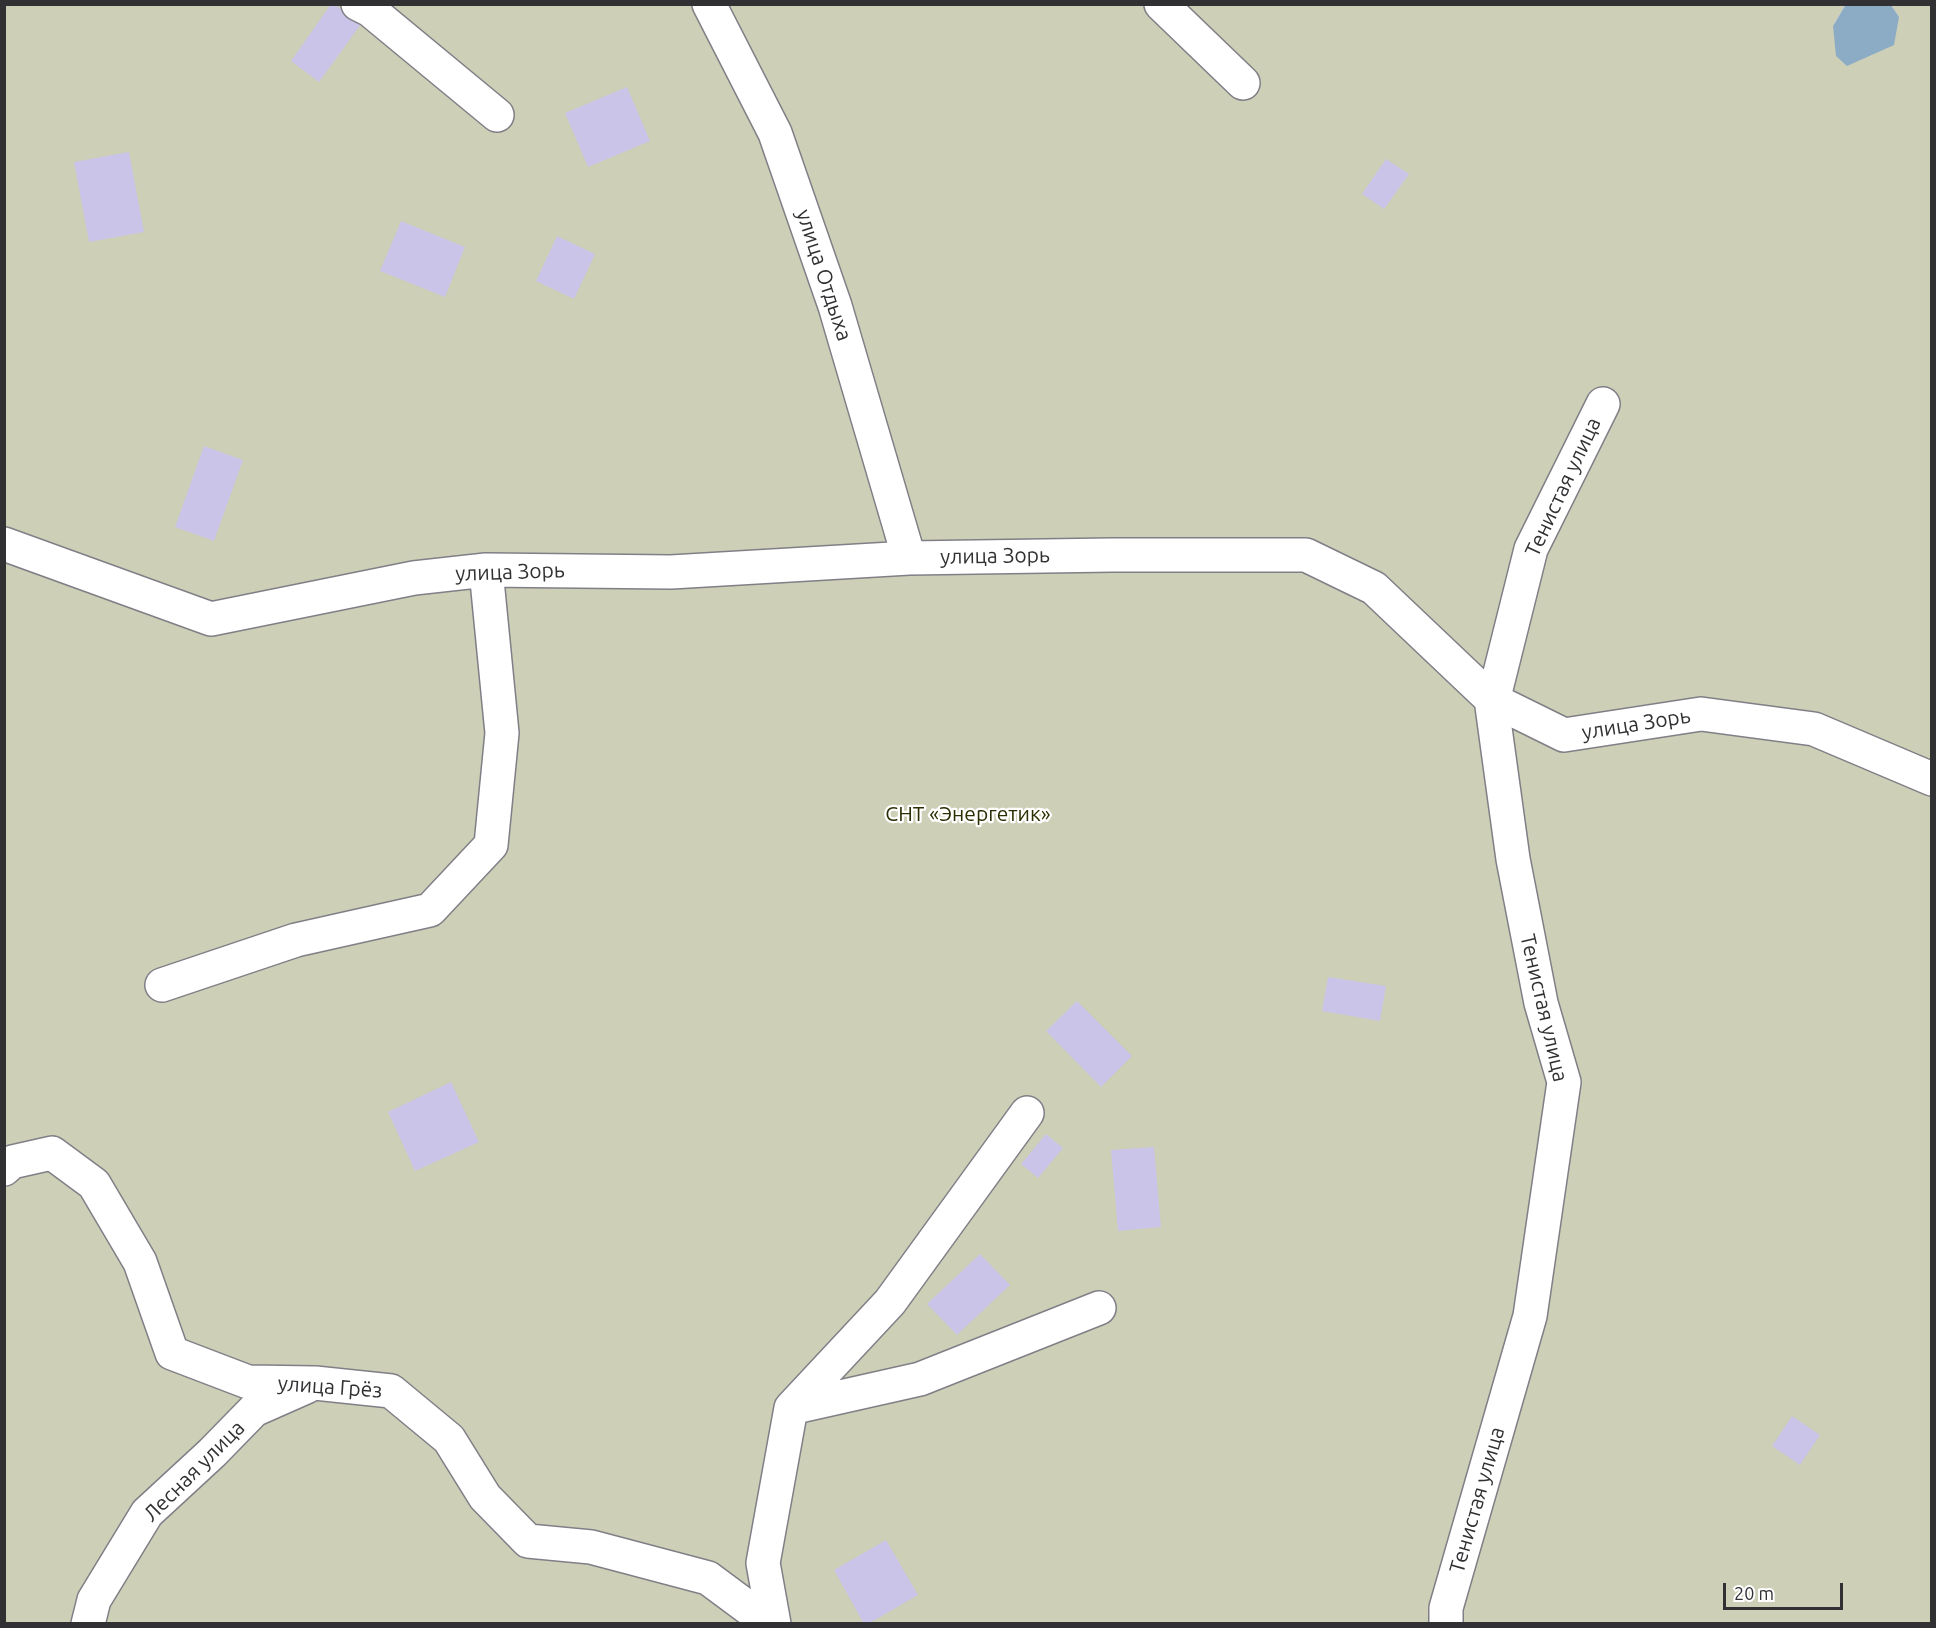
<!DOCTYPE html>
<meta charset="utf-8">
<style>
body{margin:0}
#map{position:relative;width:1936px;height:1628px;overflow:hidden;background:#f5f3fc;font-family:Ubuntu,sans-serif}
canvas{display:block}
.frame{position:absolute;inset:0;border:6px solid #313033;pointer-events:none}
.scale{position:absolute;left:1723px;top:1583px;width:120px;height:27px;box-sizing:border-box;border:3px solid #313033;border-top:0;padding-left:8px;font-size:18px;line-height:21px;white-space:nowrap;color:#313033;-webkit-text-stroke:4px #fff;paint-order:stroke}
</style>
<div id="map">
<canvas width="1936" height="1628"></canvas>
<div class="frame"></div>
<div class="scale">20 m</div>
</div>
<script>
const c = document.querySelector('canvas').getContext('2d');
c.lineJoin = 'round';
function fillPath(path, color) {
  c.fillStyle = color;
  c.fill(path, 'evenodd');
}
function strokePath(path, color, width, dash) {
  c.strokeStyle = color;
  c.lineWidth = width;
  c.lineCap = dash ? 'butt' : 'round';
  c.setLineDash(dash || []);
  c.stroke(path);
}
function write(font, color, halo, rows, align = 'center') {
  c.font = font + ' Ubuntu,sans-serif';
  c.lineWidth = 4.5;
  c.setLineDash([]);
  c.textBaseline = 'middle';
  c.strokeStyle = halo;
  c.fillStyle = color;
  for (const [text, x, y, turn = 0] of rows) {
    c.save();
    c.translate(x, y);
    c.rotate((+turn || 0) * Math.PI / 180);
    c.textAlign = isNaN(turn) ? turn : align;
    if (halo) c.strokeText(text, 0, 0);
    c.fillText(text, 0, 0);
    c.restore();
  }
}
fillPath(new Path2D(`
 M 1846,4 L 1833,26 L 1899,18 L 1891,5 L 1931,5 L 1931,1623 L 5,1624 L 5,5 Z`), '#cdcfb6');
fillPath(new Path2D(`
 M 1846,4 L 1891,5 L 1899,17 L 1894,45 L 1847,66 L 1836,56 L 1833,26 Z`), '#8cacc5');
fillPath(new Path2D(`
 M 331,4 L 334,4 L 361,24 L 319,82 L 291,61 Z
 M 627,87 L 650,141 L 588,167 L 565,113 Z
 M 129,152 L 144,232 L 89,242 L 74,162 Z
 M 1386,159 L 1409,174 L 1384,209 L 1362,194 Z
 M 401,221 L 465,247 L 445,297 L 380,271 Z
 M 557,236 L 595,254 L 574,299 L 536,281 Z
 M 204,446 L 243,460 L 214,541 L 175,527 Z
 M 1328,977 L 1386,986 L 1380,1021 L 1322,1011 Z
 M 1077,1001 L 1132,1056 L 1101,1087 L 1046,1031 Z
 M 451,1082 L 479,1142 L 415,1171 L 388,1112 Z
 M 1046,1134 L 1063,1148 L 1038,1178 L 1021,1164 Z
 M 1154,1147 L 1161,1227 L 1118,1231 L 1111,1150 Z
 M 980,1254 L 1010,1285 L 957,1335 L 927,1304 Z
 M 1792,1416 L 1820,1435 L 1800,1465 L 1772,1446 Z
 M 886,1540 L 918,1595 L 868,1624 L 864,1624 L 834,1570 Z`), '#cac4e8');
const minor = new Path2D(`
 M 358,4 L 370,10 L 497,115
 M 709,4 L 775,133 L 835,306 L 909,558
 M 1161,4 L 1243,83
 M 4,544 L 211,619 L 414,578 L 486,570 L 671,572 L 909,558 L 1112,555 L 1306,555 L 1374,588 L 1491,699 L 1564,735 L 1701,714 L 1814,729 L 1932,779
 M 162,985 L 296,940 L 430,910 L 491,845 L 502,733 L 486,570
 M 4,1169 L 12,1162 L 52,1153 L 94,1184 L 140,1262 L 172,1353 L 248,1382 L 315,1383 L 391,1391 L 449,1439 L 485,1497 L 528,1541 L 591,1547 L 708,1578 L 770,1624
 M 791,1408 L 890,1302 L 1027,1113
 M 88,1624 L 94,1600 L 147,1513 L 212,1453 L 254,1410 L 306,1387
 M 774,1624 L 763,1563 L 791,1408 L 920,1379 L 1099,1308
 M 1446,1624 L 1446,1608 L 1530,1316 L 1564,1082 L 1541,1003 L 1513,859 L 1491,699 L 1496,689 L 1531,549 L 1603,404`);
strokePath(minor, '#807f87', 36);
strokePath(minor, '#fff', 33);
write('21px', '#313033', '#fff', [
 ["улица Отдыха",824,275,72],
 ["Тенистая улица",1563,487,-65],
 ["улица Зорь",995,556,-1],
 ["улица Зорь",510,572,-2],
 ["улица Зорь",1636,724,-9],
 ["Тенистая улица",1544,1008,77],
 ["улица Грёз",330,1387,4],
 ["Лесная улица",194,1471,-45],
 ["Тенистая улица",1477,1500,-74]
]);
write('21px', '#2c2d00', '#fff', [
 ["СНТ «Энергетик»",968,814]
]);
</script>
